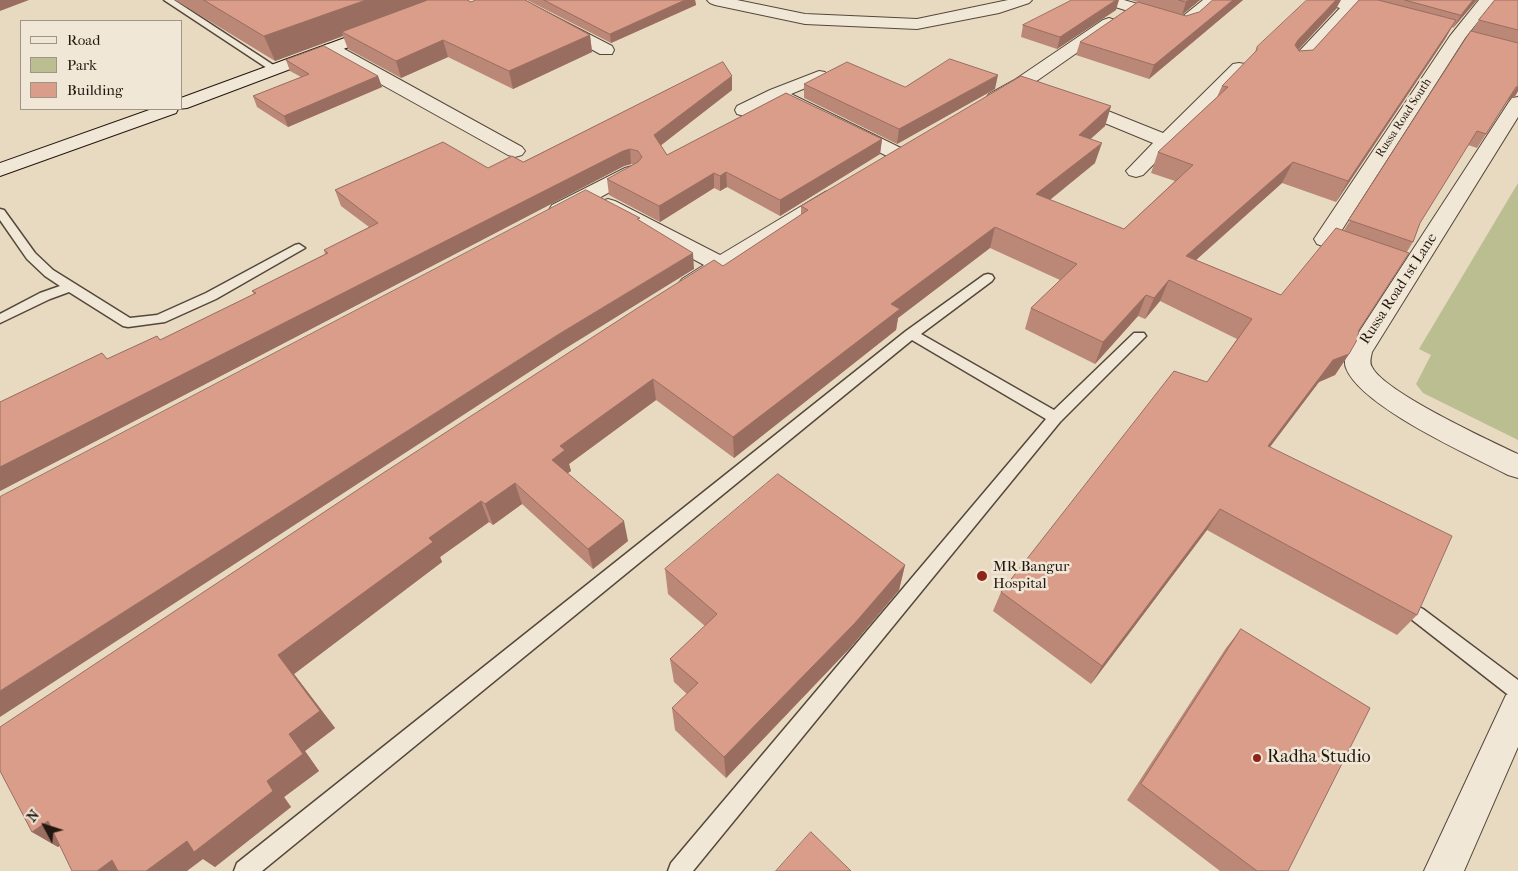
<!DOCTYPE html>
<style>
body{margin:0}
#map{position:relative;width:1518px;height:871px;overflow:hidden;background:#e8dac1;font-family:"IM FELL French Canon",serif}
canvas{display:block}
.legend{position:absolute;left:20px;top:20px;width:162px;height:90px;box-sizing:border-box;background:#f0e7d7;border:1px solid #9e9487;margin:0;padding:6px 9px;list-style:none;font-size:15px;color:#24170e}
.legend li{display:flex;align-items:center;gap:10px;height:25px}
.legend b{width:25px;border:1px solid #9e9487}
.north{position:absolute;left:20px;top:801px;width:50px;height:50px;-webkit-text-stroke:4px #f0e7d7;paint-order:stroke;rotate:310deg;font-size:14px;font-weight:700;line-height:20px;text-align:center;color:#24170e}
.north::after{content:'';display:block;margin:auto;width:18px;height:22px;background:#24170e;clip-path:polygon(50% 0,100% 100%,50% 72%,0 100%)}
</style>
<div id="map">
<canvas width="1518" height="871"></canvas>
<ul class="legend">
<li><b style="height:6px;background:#f0e7d7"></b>Road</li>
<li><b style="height:14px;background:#babe90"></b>Park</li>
<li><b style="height:14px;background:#da9d8a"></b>Building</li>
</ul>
<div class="north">N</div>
</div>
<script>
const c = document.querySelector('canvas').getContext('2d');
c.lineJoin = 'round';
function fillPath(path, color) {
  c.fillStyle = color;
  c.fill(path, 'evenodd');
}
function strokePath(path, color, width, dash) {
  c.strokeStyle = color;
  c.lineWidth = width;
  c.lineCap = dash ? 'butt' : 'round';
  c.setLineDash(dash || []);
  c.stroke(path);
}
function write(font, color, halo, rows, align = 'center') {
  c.font = font + ' "IM FELL French Canon",serif';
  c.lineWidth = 5;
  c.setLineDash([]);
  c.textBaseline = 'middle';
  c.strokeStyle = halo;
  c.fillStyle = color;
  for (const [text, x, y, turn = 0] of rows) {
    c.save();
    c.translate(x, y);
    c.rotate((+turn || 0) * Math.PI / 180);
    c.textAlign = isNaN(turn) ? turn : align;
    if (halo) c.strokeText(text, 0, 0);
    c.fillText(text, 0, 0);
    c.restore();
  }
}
fillPath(new Path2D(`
 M 1518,183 L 1518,440 L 1423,393 L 1416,384 L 1431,355 L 1419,349 Z`), '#babe90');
const lane = new Path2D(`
 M 164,0 L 174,0 L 281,70 L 276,73 L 273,72 Z
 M 0,209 L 4,210 L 35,253 L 53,270 L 130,318 L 157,315 L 206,293 L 295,245 L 299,244 L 305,248 L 216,299 L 165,322 L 128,327 L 123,326 L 69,292 L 50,299 L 0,323 L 0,314 L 40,293 L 60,286 L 45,276 L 27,259 L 0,220 Z
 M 988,274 L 992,275 L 994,278 L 992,281 L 921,334 L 1054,410 L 1134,333 L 1144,333 L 1146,336 L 1060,422 L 693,871 L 668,871 L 671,863 L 1046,419 L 912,340 L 262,871 L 234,871 L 237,863 L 906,331 L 984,275 Z
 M 1417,606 L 1423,609 L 1518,680 L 1518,700 L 1511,697 L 1411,619 L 1408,614 L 1411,609 Z`);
const street = new Path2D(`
 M 504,0 L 523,0 L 612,46 L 614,50 L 612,54 L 600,54 L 507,3 Z
 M 707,0 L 737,0 L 805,14 L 917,19 L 1008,0 L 1032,0 L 1029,3 L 999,13 L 917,29 L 805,24 L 715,5 L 710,3 Z
 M 1099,0 L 1124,0 L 1182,17 L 1203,0 L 1220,0 L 1193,24 L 1181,27 L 1102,3 Z
 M 1318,0 L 1364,0 L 1360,4 L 1395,14 L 1397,17 L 1395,20 L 1389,22 L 1353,12 L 1303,68 L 1297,69 L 1291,68 L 1288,64 L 1291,60 L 1340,8 L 1321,3 Z
 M 1479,0 L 1495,0 L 1465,38 L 1338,236 L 1370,248 L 1373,253 L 1370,258 L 1362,260 L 1354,258 L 1317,244 L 1314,239 L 1450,36 Z
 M 1109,18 L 1115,20 L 1117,23 L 1115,26 L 1028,87 L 1001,102 L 995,103 L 989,102 L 986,98 L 989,94 L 1016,79 L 1103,20 Z
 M 331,44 L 337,45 L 522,147 L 525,151 L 522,155 L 515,157 L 508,155 L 325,53 L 323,49 L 325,45 Z
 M 1239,63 L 1245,64 L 1248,68 L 1245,72 L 1143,175 L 1136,177 L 1129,175 L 1126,171 L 1153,143 L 1066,107 L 1063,103 L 1066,99 L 1072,98 L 1078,99 L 1163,133 L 1233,64 Z
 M 819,71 L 825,72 L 828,76 L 825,80 L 791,94 L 905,150 L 908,154 L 905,158 L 898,160 L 891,158 L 776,101 L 751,114 L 744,116 L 737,114 L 735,110 L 737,106 L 770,90 Z
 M 1518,97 L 1518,117 L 1372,352 C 1371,357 1369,363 1372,367 C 1383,391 1490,441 1518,454 L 1518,478 L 1508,475 C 1470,455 1361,407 1346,368 C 1343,361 1347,352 1350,346 L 1509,102 L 1512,98 Z
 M 632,166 L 639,168 L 642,172 L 639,176 L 568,215 L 560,216 L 552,215 L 549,210 L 552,205 L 625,168 Z
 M 832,190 L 839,192 L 842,196 L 839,200 L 698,289 L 690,291 L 682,289 L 678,284 L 682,279 L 704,265 L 601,209 L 597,205 L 601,201 L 608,199 L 615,201 L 720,255 L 825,192 Z
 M 1518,690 L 1518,747 L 1464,871 L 1424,871 L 1506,695 Z`);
const secondary = new Path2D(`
 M 380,25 L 386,27 L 388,30 L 386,33 L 187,108 L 178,109 L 181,109 L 181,98 Z
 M 152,109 L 178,109 L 176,113 L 0,176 L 0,163 Z`);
strokePath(lane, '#55483b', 3);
strokePath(street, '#55483b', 2);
strokePath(secondary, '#24170e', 2);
fillPath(lane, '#f0e7d7');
fillPath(street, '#f0e7d7');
fillPath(secondary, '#f0e7d7');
fillPath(new Path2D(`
 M 175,0 L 467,0 L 471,2 L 590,35 L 592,52 L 513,89 L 448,57 L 401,78 L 348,49 L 343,36 L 275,61 Z
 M 527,0 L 695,0 L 696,5 L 611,43 Z
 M 1131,0 L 1200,0 L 1182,15 L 1186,16 L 1199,12 L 1213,0 L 1243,0 L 1149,79 L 1076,55 L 1080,42 L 1138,2 Z
 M 1359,0 L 1477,0 L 1453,28 L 1452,27 L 1445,39 L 1336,202 L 1282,183 L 1196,260 L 1281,295 L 1344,230 L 1479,20 L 1518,0 L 1518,91 L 1515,96 L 1508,101 L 1477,148 L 1468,145 L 1420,223 L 1413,242 L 1359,330 L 1349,354 L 1335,375 L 1319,382 L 1270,446 L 1417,615 L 1397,635 L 1207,530 L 1091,684 L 993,611 L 1001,592 L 1207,382 L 1237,339 L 1160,301 L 1145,319 L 1138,316 L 1095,364 L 1025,329 L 1031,308 L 1060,280 L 990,248 L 898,318 L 896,330 L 734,458 L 656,400 L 569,464 L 571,471 L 567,473 L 628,541 L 593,569 L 522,504 L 493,525 L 489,522 L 440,557 L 442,562 L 294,674 L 335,728 L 305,751 L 319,771 L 284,797 L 291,807 L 215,867 L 203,859 L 60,845 L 58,847 L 32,832 L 723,266 L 801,215 L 801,206 L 1111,106 L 1105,126 L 1090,139 L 1095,163 L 1050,200 L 1124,229 L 1175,181 L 1151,173 L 1158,152 L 1217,97 L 1222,86 L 1254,54 L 1257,47 L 1336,9 L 1298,49 L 1299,51 L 1313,50 Z
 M 1116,10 L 1057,49 L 1021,37 L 1023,25 Z
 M 286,60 L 378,76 L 382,87 L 288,127 L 257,107 L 253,96 L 301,77 L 290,71 Z
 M 723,62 L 732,76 L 732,90 L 661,145 L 667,155 L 786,93 L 882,139 L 880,154 L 780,216 L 727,187 L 720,191 L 714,188 L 660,222 L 609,195 L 607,179 L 634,165 L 631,164 L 624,166 L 0,491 L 0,402 L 102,353 L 107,359 L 157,336 L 160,340 L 254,294 L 252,291 L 325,254 L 324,250 L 369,227 L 341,206 L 335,190 L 443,142 L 488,168 L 512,156 L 523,162 Z
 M 804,84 L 905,87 L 995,89 L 897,144 L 804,98 Z
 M 905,565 L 899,590 L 851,647 L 726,778 L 675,730 L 672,708 L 687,694 L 674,682 L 670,659 L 705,626 L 668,594 L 665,569 Z
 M 1241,629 L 1288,871 L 1220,871 L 1127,800 L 1226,648 Z`), '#bb8777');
fillPath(new Path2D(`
 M 0,0 L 29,0 L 0,11 Z
 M 366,0 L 439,0 L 342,32 L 343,36 L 275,61 L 264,36 Z
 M 685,0 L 695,0 L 696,5 L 611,43 L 610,34 Z
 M 1116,0 L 1119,0 L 1116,10 L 1057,49 L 1060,37 Z
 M 1189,0 L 1200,0 L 1182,15 L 1186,2 Z
 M 1233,0 L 1243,0 L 1149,79 L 1154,65 Z
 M 1336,0 L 1341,0 L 1336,9 L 1290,59 L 1295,45 L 1298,40 Z
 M 1473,0 L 1477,0 L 1453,28 L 1461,15 Z
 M 1456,20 L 1445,39 L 1336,202 L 1348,181 Z
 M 590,35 L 592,52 L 513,89 L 509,71 Z
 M 443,40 L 448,57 L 401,78 L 396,61 Z
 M 998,75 L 995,89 L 897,144 L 899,129 Z
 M 378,76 L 382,87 L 288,127 L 284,116 Z
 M 732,76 L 732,90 L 655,150 L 654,135 Z
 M 1518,86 L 1518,91 L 1515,96 L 1507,101 Z
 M 1111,106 L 1105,126 L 1073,155 L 1079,135 Z
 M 882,139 L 880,154 L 780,216 L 780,200 Z
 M 1102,143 L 1095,163 L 1031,215 L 1036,194 Z
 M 630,149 L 631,164 L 624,166 L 0,491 L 0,467 L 623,151 Z
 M 1293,162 L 1282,183 L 1177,277 L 1186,256 Z
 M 726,172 L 727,187 L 720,191 L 720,176 Z
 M 714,173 L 714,188 L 660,222 L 659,206 Z
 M 995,227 L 990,248 L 898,318 L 896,330 L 734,458 L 733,437 L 891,304 Z
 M 693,253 L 694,269 L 563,350 L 0,717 L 0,691 L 559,334 Z
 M 1169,280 L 1160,301 L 1145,319 L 1154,298 Z
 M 1146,295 L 1138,316 L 1095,364 L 1103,342 Z
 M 1349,354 L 1335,375 L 1319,382 L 1255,467 L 1268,446 L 1333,360 Z
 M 653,379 L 656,400 L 569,464 L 571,471 L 557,481 L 552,460 L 560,446 Z
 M 515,483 L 522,504 L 493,525 L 485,504 Z
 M 481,501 L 489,522 L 440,557 L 442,562 L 294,674 L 335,728 L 305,751 L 319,771 L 284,797 L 291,807 L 215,867 L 203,859 L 187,871 L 146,871 L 267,781 L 289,734 L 278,655 L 429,538 Z
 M 1220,509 L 1207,530 L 1091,684 L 1102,666 Z
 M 624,521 L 628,541 L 593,569 L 588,549 Z
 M 905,565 L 899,590 L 851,647 L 726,778 L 724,757 Z
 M 48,821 L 73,836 L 58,847 L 32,832 Z
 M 112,860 L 130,871 L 97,871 Z`), '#996e61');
const building = new Path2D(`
 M 204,0 L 366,0 L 264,36 Z
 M 428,0 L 467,0 L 471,2 L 476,0 L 525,0 L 590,35 L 509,71 L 443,40 L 396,61 L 342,32 Z
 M 544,0 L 685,0 L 610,34 Z
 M 1072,0 L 1116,0 L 1060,37 L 1023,25 Z
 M 1179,0 L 1189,0 L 1186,2 Z
 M 1213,0 L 1233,0 L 1154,65 L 1080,42 L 1138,2 L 1186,16 L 1199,12 Z
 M 1307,0 L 1336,0 L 1298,40 L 1295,45 L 1299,51 L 1313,50 L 1359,0 L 1378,0 L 1456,20 L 1348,181 L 1293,162 L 1186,256 L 1281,295 L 1336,228 L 1409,253 L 1359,330 L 1357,340 L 1349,354 L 1333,360 L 1268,446 L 1452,536 L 1417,615 L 1220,509 L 1102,666 L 1001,592 L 1174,371 L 1207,382 L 1252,319 L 1169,280 L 1154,298 L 1146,295 L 1103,342 L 1031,308 L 1077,264 L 995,227 L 891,304 L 900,309 L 733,437 L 653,379 L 560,446 L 565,450 L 552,460 L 624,521 L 588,549 L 515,483 L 485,504 L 481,501 L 429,538 L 433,542 L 278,655 L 320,711 L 289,734 L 303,754 L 267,781 L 273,791 L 194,852 L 187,841 L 146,871 L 118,871 L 112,860 L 97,871 L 72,871 L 48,821 L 32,832 L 0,771 L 0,727 L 377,477 L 636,309 L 714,260 L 723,266 L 808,210 L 801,206 L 1021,76 L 1111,106 L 1079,135 L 1102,143 L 1036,194 L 1124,229 L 1193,165 L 1158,152 L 1228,87 L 1222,86 L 1257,50 L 1257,47 Z
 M 1405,0 L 1473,0 L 1461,15 Z
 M 1495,0 L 1518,0 L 1518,30 L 1479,20 Z
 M 1471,31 L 1518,43 L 1518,86 L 1516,87 L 1486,134 L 1477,131 L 1420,223 L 1413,242 L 1349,220 Z
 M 324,46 L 378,76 L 284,116 L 253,96 L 309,74 L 286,60 Z
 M 950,59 L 998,75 L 899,129 L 804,84 L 847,62 L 905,87 Z
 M 723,62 L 732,76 L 654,135 L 667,155 L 786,93 L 882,139 L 780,200 L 726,172 L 720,176 L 714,173 L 659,206 L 607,179 L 638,162 L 642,157 L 638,151 L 630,149 L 623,151 L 0,467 L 0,402 L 102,353 L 107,359 L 157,336 L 160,340 L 256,293 L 252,291 L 328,253 L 324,250 L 378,223 L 335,190 L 443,142 L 488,168 L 512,156 L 523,162 Z
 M 586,190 L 640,218 L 637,219 L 693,253 L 559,334 L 0,691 L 0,497 Z
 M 778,474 L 905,565 L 855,623 L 724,757 L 672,708 L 698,683 L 670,659 L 717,614 L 665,569 Z
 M 1241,629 L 1370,708 L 1288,871 L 1257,871 L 1141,784 Z
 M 811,832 L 851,871 L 776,871 Z`);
fillPath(building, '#da9d8a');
strokePath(building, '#996e61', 1);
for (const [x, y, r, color] of [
 [982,576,6,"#8f2418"],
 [1257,758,5,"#8f2418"]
]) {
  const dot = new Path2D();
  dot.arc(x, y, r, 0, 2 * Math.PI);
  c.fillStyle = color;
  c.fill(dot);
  strokePath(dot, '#f0e7d7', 2);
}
write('12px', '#24170e', '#f0e7d7', [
 ["Russa Road South",1404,118,-57]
]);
write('15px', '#24170e', '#f0e7d7', [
 ["Russa Road 1st Lane",1399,289,-57]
]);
write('15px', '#24170e', '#f0e7d7', [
 ["MR Bangur",993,567],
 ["Hospital",993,584]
], 'left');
write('18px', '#24170e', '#f0e7d7', [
 ["Radha Studio",1267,758]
], 'left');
</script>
